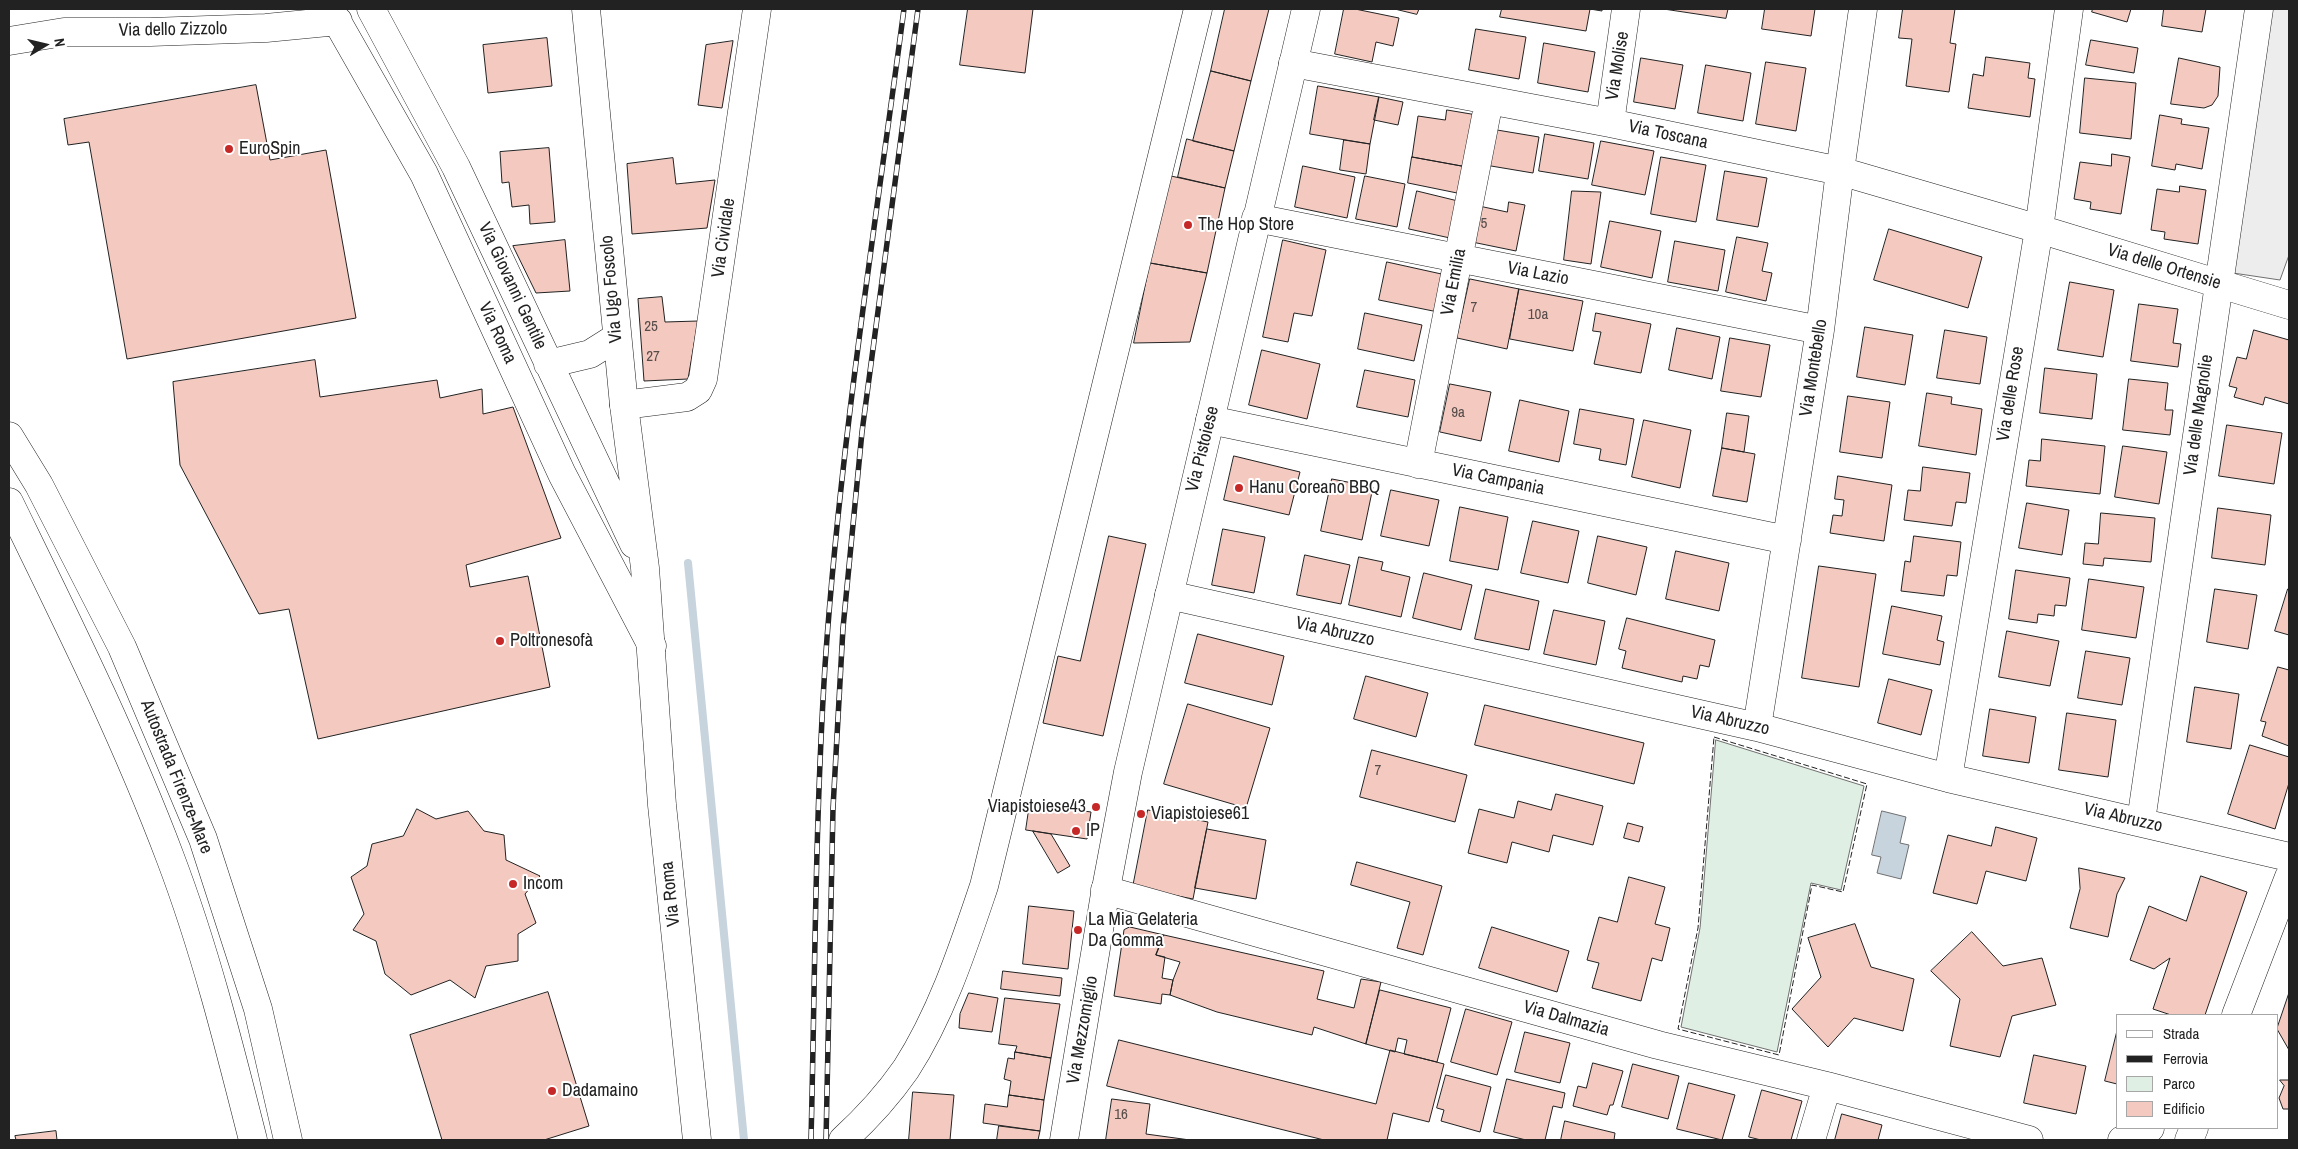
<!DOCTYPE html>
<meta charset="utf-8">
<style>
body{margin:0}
#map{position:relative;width:2298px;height:1149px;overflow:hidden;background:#fff;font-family:"Archivo Narrow",sans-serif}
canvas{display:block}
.frame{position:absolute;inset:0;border:10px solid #222;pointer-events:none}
.legend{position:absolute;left:2116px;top:1014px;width:162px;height:115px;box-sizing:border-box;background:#fff;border:1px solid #a7a7a7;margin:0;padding:6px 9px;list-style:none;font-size:15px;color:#222}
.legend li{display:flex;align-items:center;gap:10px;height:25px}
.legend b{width:25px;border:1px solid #a7a7a7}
.north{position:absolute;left:20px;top:20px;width:50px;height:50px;-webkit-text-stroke:4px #fff;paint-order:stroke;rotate:81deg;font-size:14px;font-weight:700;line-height:20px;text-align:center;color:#222}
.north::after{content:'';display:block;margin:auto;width:18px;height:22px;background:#222;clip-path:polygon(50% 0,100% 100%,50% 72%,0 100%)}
</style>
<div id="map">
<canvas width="2298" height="1149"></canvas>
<div class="frame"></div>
<ul class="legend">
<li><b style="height:6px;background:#fff"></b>Strada</li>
<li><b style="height:6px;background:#222"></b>Ferrovia</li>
<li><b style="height:14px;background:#e0efe3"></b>Parco</li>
<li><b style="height:14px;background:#f3c9c0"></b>Edificio</li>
</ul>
<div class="north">N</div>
</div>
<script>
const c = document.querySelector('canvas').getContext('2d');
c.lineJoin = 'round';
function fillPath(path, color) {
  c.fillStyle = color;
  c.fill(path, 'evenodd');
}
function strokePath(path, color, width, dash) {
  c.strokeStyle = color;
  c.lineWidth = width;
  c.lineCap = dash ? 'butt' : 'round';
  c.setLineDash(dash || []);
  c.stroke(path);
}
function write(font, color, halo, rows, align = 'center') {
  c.font = font + ' "Archivo Narrow",sans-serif';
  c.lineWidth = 4;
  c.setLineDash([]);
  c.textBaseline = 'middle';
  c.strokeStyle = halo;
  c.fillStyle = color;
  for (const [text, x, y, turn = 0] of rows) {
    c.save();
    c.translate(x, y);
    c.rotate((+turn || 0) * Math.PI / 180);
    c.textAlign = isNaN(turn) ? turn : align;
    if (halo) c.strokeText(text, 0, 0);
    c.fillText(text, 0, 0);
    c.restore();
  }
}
const green = new Path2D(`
 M 1716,740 L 1864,786 L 1841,890 L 1811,883 L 1777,1052 L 1681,1027 L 1700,928 Z`);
fillPath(green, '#e0efe3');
strokePath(green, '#6f6f6f', 1);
const parking = new Path2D(`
 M 2272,9 L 2289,9 L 2289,255 L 2280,280 L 2233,273 Z`);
fillPath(parking, '#ededed');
strokePath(parking, '#6f6f6f', 1);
const water = new Path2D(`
 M 1882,811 L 1906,817 L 1900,843 L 1909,845 L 1901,879 L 1877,873 L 1881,857 L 1872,855 Z`);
fillPath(water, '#c7d3dd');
strokePath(water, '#6f6f6f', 1);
strokePath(new Path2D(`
 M 688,563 L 744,1140`), '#c7d3dd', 8);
const building = new Path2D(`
 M 968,9 L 1033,9 L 1025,73 L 960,65 Z
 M 1225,9 L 1269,9 L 1251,81 L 1211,71 Z
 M 1344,9 L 1355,9 L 1399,18 L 1393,46 L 1376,42 L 1372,62 L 1335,54 Z
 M 1395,9 L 1419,9 L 1417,14 Z
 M 1502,9 L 1602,9 L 1602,11 L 1590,9 L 1586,31 L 1500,17 Z
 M 1664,9 L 1728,9 L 1726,18 Z
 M 1765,9 L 1815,9 L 1811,36 L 1762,29 Z
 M 1903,9 L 1955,9 L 1950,43 L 1956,44 L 1949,92 L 1906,86 L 1912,39 L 1899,38 Z
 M 2093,9 L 2131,9 L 2127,22 L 2092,12 Z
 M 2164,9 L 2206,9 L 2202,32 L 2162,26 Z
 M 1476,29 L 1526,37 L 1519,79 L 1469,70 Z
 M 547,38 L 552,86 L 488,93 L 483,45 Z
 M 2091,40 L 2138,48 L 2134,73 L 2086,65 Z
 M 733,41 L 722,108 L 698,105 L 706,45 Z
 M 1544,43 L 1595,52 L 1588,92 L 1538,83 Z
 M 1986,57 L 2030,63 L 2028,78 L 2035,79 L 2030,117 L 1968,108 L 1973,74 L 1983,76 Z
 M 1641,58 L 1683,65 L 1675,109 L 1634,102 Z
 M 2179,58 L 2220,67 L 2218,96 L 2212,105 L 2204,108 L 2171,104 Z
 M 1766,62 L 1806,68 L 1796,131 L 1756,124 Z
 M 1706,65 L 1751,73 L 1743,121 L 1698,113 Z
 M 1211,71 L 1251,81 L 1234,151 L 1193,141 Z
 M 2085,78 L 2136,83 L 2131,139 L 2080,133 Z
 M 256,85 L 270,160 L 326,150 L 356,318 L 127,359 L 89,142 L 68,145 L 64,119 Z
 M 1318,86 L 1379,97 L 1370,144 L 1310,134 Z
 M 1379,97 L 1403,102 L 1398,125 L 1374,120 Z
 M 1447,110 L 1477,115 L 1467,167 L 1412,157 L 1418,116 L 1445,120 Z
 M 2160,115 L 2182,119 L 2181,124 L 2209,128 L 2202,169 L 2176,164 L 2175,170 L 2152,166 Z
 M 1491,129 L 1539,137 L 1533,173 L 1485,165 Z
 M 1545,134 L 1594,143 L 1588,179 L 1539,171 Z
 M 1187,139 L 1234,151 L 1225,188 L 1178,177 Z
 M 1344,140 L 1370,144 L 1366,174 L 1340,170 Z
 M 1601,141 L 1654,151 L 1645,195 L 1592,185 Z
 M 549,148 L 555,222 L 530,224 L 529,205 L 512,207 L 509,182 L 502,183 L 500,152 Z
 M 2112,154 L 2130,157 L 2121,214 L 2090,209 L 2091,202 L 2074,199 L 2080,162 L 2111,166 Z
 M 1412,157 L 1467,167 L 1462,194 L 1408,183 Z
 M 1661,157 L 1706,165 L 1696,222 L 1651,214 Z
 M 673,158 L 676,184 L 715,180 L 707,228 L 632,234 L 627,164 Z
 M 1303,166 L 1355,177 L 1347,218 L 1295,207 Z
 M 1725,171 L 1767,178 L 1758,227 L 1717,220 Z
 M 1171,176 L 1225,188 L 1207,273 L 1150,263 Z
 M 1365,176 L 1405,184 L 1397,227 L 1356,219 Z
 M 2180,186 L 2206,190 L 2198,244 L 2164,239 L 2165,232 L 2151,230 L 2157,189 L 2179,192 Z
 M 1417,191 L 1458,201 L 1450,238 L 1409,229 Z
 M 1572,191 L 1601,192 L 1591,264 L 1564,260 Z
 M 1509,202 L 1525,205 L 1516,251 L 1472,242 L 1479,206 L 1507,212 Z
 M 1610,221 L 1661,231 L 1652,278 L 1601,267 Z
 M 1889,229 L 1982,257 L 1968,308 L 1874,280 Z
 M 1737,237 L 1768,243 L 1762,271 L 1772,273 L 1766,301 L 1726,292 Z
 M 565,240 L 570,291 L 536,293 L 513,246 Z
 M 1283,240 L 1326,250 L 1312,316 L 1294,313 L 1288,342 L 1263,337 Z
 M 1675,241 L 1725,250 L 1718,291 L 1668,282 Z
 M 1387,262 L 1446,275 L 1438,312 L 1379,300 Z
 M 1150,263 L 1207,273 L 1190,342 L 1134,343 Z
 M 1470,279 L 1519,289 L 1507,349 L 1457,338 Z
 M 2070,282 L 2114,290 L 2103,357 L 2058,350 Z
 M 1519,289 L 1583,301 L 1573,351 L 1510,339 Z
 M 662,297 L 665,322 L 698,321 L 688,379 L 644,381 L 638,299 Z
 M 2139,304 L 2178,309 L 2173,343 L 2181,344 L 2178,367 L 2131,361 Z
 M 1365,313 L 1422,325 L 1414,361 L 1358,349 Z
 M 1596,313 L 1651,324 L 1641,373 L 1594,364 L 1601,332 L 1593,331 Z
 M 1865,327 L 1913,335 L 1905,385 L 1857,377 Z
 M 1677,328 L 1720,337 L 1712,379 L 1669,370 Z
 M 1945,330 L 1987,337 L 1980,384 L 1937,378 Z
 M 2254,330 L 2289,340 L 2289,404 L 2265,397 L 2263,405 L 2234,397 L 2237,388 L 2229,386 L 2237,357 L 2246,359 Z
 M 1730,338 L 1770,345 L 1761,397 L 1721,391 Z
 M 1262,350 L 1320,364 L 1307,419 L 1249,405 Z
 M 315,360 L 320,397 L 437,380 L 440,398 L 482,389 L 483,414 L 513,407 L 561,538 L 466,565 L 470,587 L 528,576 L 550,687 L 318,739 L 289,609 L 259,614 L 180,465 L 173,382 Z
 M 2045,368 L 2097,374 L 2092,419 L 2040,413 Z
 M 1365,370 L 1415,380 L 1408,417 L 1357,407 Z
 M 2129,379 L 2168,383 L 2165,410 L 2173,410 L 2170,435 L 2123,430 Z
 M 1450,384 L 1491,392 L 1481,441 L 1440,432 Z
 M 1927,393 L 1952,397 L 1951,404 L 1982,409 L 1976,455 L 1919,446 Z
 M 1848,396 L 1890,402 L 1882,458 L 1840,452 Z
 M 1520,400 L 1569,411 L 1559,462 L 1509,451 Z
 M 1580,409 L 1634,419 L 1626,465 L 1599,460 L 1601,449 L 1574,444 Z
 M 1727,413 L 1749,416 L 1744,452 L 1722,448 Z
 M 1644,420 L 1691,430 L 1680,488 L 1632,477 Z
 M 2227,425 L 2282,433 L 2274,484 L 2219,476 Z
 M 2042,439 L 2105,446 L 2100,494 L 2026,486 L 2029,460 L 2040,461 Z
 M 2123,446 L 2167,452 L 2159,504 L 2115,497 Z
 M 1722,448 L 1755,454 L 1747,502 L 1713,496 Z
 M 1234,456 L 1300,472 L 1289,515 L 1224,500 Z
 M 1923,467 L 1970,473 L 1966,503 L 1956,502 L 1952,526 L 1904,520 L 1908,490 L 1920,491 Z
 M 1838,476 L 1892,485 L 1884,541 L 1830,533 L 1833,515 L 1842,516 L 1844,500 L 1835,499 Z
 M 1332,479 L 1373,487 L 1362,540 L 1321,531 Z
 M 1391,490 L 1439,500 L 1429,546 L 1381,536 Z
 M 2027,503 L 2069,510 L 2062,555 L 2019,548 Z
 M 1460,507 L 1508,517 L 1498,570 L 1450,561 Z
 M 2218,508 L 2271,515 L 2265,565 L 2212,558 Z
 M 2101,513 L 2155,518 L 2151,562 L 2104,558 L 2103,566 L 2083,564 L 2085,543 L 2098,544 Z
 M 1533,521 L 1579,531 L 1568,583 L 1521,573 Z
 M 1223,529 L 1265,537 L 1254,593 L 1212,585 Z
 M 1109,536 L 1146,544 L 1103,736 L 1043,723 L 1058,656 L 1080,661 Z
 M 1598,536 L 1647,547 L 1636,595 L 1588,583 Z
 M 1914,536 L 1961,542 L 1957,576 L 1947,575 L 1944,596 L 1901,591 L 1905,561 L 1910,562 Z
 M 1676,551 L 1729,563 L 1719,611 L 1666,599 Z
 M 1305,555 L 1350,565 L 1341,604 L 1297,595 Z
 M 1359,557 L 1383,562 L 1381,570 L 1410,577 L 1401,617 L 1349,605 Z
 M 1819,566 L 1876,574 L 1859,687 L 1802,678 Z
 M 2016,570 L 2070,578 L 2066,606 L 2055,605 L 2054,616 L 2038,614 L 2037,623 L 2009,619 Z
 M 1424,573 L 1472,585 L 1461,630 L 1413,618 Z
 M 2089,579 L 2144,587 L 2136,638 L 2082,630 Z
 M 1486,589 L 1539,601 L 1529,650 L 1475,639 Z
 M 2215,589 L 2257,595 L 2248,649 L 2207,642 Z
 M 2288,589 L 2289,589 L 2289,635 L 2275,631 Z
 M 1892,606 L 1942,616 L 1937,640 L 1944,642 L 1940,665 L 1883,654 Z
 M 1554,610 L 1605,621 L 1596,665 L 1544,654 Z
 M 1627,618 L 1715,640 L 1709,667 L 1700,665 L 1697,679 L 1683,676 L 1682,682 L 1622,668 L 1626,651 L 1619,649 Z
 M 2007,631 L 2059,641 L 2050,686 L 1999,677 Z
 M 1198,634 L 1284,656 L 1272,705 L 1185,683 Z
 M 2086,651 L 2130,658 L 2122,705 L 2078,698 Z
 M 2278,667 L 2289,670 L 2289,746 L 2262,736 L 2266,722 L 2261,721 Z
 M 1366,676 L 1428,693 L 1416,737 L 1354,719 Z
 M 1889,679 L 1932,690 L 1921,735 L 1878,723 Z
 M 2195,687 L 2239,694 L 2231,749 L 2187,742 Z
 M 1188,704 L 1270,728 L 1246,808 L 1164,784 Z
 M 1485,705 L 1644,743 L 1634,784 L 1475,745 Z
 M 1990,709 L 2036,717 L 2029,763 L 1983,756 Z
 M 2067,713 L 2116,720 L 2108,777 L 2059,770 Z
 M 2250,745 L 2289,757 L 2289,783 L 2275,829 L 2228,814 Z
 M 1372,750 L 1467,775 L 1455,822 L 1360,797 Z
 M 1556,794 L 1603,806 L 1593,845 L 1553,835 L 1549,852 L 1512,842 L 1507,863 L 1468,853 L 1479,809 L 1514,818 L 1518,801 L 1551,810 Z
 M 1030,803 L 1091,812 L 1087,839 L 1026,830 Z
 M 417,809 L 436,819 L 468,811 L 484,831 L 504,835 L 506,860 L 540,876 L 525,894 L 536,923 L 518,934 L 518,961 L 486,966 L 475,998 L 450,980 L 411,995 L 385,974 L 376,941 L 353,930 L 364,914 L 351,877 L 367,866 L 372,844 L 403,836 Z
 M 1148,810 L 1208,822 L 1193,899 L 1133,887 Z
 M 1628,823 L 1643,827 L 1639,842 L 1624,838 Z
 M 1996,827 L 2037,838 L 2026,881 L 1986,871 L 1977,904 L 1933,893 L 1948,835 L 1991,846 Z
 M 1207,829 L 1266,840 L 1256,899 L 1195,888 Z
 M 1033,831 L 1051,834 L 1070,866 L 1058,873 Z
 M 1357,862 L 1442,886 L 1423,955 L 1397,948 L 1410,902 L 1351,885 Z
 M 2079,868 L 2125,878 L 2117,894 L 2108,937 L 2070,928 L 2080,889 Z
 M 2201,876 L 2247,892 L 2205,1015 L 2171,1015 L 2153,1009 L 2170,958 L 2154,969 L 2130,960 L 2149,906 L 2186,921 Z
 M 1629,877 L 1665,887 L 1655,924 L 1670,928 L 1662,961 L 1652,958 L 1641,1001 L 1592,988 L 1599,963 L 1587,960 L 1599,917 L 1617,922 Z
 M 1029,906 L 1074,911 L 1068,969 L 1023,964 Z
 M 1855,924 L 1871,967 L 1914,979 L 1903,1031 L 1854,1018 L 1828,1047 L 1792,1009 L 1821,977 L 1808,938 Z
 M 1130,927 L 1164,935 L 1156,955 L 1165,957 L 1162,978 L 1173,980 L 1170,995 L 1162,994 L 1161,1004 L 1114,996 L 1124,930 Z
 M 1492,927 L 1569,951 L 1557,992 L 1479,968 Z
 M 1972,932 L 2003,966 L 2042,958 L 2056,1005 L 2012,1016 L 2000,1057 L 1950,1046 L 1960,999 L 1931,971 Z
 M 1164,935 L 1324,971 L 1317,999 L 1354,1008 L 1361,979 L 1381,982 L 1366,1044 L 1314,1027 L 1312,1035 L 1217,1012 L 1170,995 L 1173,980 L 1180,962 L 1156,955 Z
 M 1003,971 L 1062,978 L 1060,996 L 1001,989 Z
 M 1380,990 L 1451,1008 L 1437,1062 L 1404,1054 L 1407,1040 L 1398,1038 L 1395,1052 L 1366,1044 Z
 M 548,992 L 589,1126 L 544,1140 L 442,1140 L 410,1035 Z
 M 969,993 L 998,998 L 992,1032 L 959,1028 L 960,1014 Z
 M 2289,993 L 2289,1050 L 2277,1029 Z
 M 1005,998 L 1060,1004 L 1051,1058 L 1015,1052 L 1017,1046 L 999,1044 Z
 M 1466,1009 L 1512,1022 L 1497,1075 L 1451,1062 Z
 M 2117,1031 L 2117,1084 L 2105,1081 Z
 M 1525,1032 L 1570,1043 L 1560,1083 L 1515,1072 Z
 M 1119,1040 L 1376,1104 L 1390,1050 L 1444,1064 L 1429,1122 L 1393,1113 L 1387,1140 L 1324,1140 L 1107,1086 Z
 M 1015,1052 L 1051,1058 L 1044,1100 L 1009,1095 L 1011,1081 L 1004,1079 L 1008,1058 L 1014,1059 Z
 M 2034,1055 L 2086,1066 L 2076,1114 L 2024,1103 Z
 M 1593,1063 L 1623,1071 L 1613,1105 L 1610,1105 L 1607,1115 L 1573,1106 L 1578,1086 L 1586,1088 Z
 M 1633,1064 L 1679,1076 L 1668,1119 L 1622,1107 Z
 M 1446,1075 L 1491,1087 L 1480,1132 L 1441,1121 L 1444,1110 L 1437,1108 Z
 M 1507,1079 L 1565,1093 L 1562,1108 L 1553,1106 L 1545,1140 L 1526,1140 L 1494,1132 Z
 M 2280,1080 L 2289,1080 L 2289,1109 L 2283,1109 L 2279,1098 L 2284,1086 Z
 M 1689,1083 L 1735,1095 L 1722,1140 L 1677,1129 Z
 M 1762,1090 L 1802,1101 L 1791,1140 L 1761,1140 L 1749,1137 Z
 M 913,1092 L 954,1095 L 950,1140 L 909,1140 Z
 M 1009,1095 L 1044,1100 L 1040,1131 L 983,1123 L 985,1104 L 1007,1107 Z
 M 1112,1099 L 1150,1104 L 1146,1134 L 1190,1140 L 1106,1140 Z
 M 1842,1114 L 1882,1125 L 1878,1140 L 1835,1140 Z
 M 1565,1121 L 1615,1133 L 1614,1140 L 1561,1140 Z
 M 999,1126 L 1040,1131 L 1038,1140 L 997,1140 Z
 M 56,1131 L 57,1140 L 16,1140 L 15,1136 Z`);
fillPath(building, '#f3c9c0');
strokePath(building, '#222', 1);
const minor = new Path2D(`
 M 330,9 L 424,174 L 562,474 L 652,646
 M 9,41 L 64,32 L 150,32 L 266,28 L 338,21
 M 1293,63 L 1610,123 L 1840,171 L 2039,229 L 2289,305
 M 1610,123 L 1626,9
 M 1256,218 L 1820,330
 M 624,405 L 687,397 L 698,390 L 703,379 L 757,9
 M 1210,420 L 1787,540
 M 1418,464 L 1489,101
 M 1169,595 L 1757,727 L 1948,778 L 2289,857
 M 1757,727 L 1820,330 L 1840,171 L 1863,9
 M 1948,778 L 2039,229 L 2069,9
 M 2141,821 L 2259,9
 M 1105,890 L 1658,1045 L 1827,1086 L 2029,1140
 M 2236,1015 L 2289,877
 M 1811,1140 L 1827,1086
 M 2122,1140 L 2150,1128
 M 2189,1140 L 2194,1128`);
const major = new Path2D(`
 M 371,9 L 456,167 L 634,544
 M 586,9 L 624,405 L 645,568 L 662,805 L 697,1140
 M 548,364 L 590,354 L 617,337
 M 843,1140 C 866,1119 888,1095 906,1069 C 942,1013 963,948 984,886 L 1198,9
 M 1064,1140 L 1105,894 L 1128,772 L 1306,9`);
const highway = new Path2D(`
 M 9,436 L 39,485 L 122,647 L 203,839 L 258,1009 L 288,1140
 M 9,502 C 66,619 124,735 170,857 C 205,949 229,1045 253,1140`);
strokePath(minor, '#222', 29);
strokePath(major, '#222', 29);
strokePath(highway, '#222', 29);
strokePath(minor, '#fff', 28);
strokePath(major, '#fff', 28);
strokePath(highway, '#fff', 28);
const rail = new Path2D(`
 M 811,1140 C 815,982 815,824 825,666 C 840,446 875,228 904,9
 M 826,1140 L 833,808 L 843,628 L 862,432 L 918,9`);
strokePath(rail, '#222', 5.5);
strokePath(rail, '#fff', 4, [11]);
strokePath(new Path2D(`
 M 1714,737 L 1867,784 L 1843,892 L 1812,885 L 1779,1055 L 1678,1029 L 1698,928 Z`), '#222', 1, [6, 2.5]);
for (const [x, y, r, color] of [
 [229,149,5,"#c62828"],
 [1188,225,5,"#c62828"],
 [1239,488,5,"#c62828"],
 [500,641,5,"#c62828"],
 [1096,807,5,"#c62828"],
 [1141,814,5,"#c62828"],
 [1076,831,5,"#c62828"],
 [513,884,5,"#c62828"],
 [1078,930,5,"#c62828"],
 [552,1091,5,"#c62828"]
]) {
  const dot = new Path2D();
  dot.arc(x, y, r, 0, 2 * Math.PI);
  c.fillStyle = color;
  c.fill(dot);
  strokePath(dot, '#fff', 2);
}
write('15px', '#564c4a', null, [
 ["5",1484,224],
 ["7",1474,308],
 ["10a",1538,315],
 ["25",651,327],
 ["27",653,357],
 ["9a",1458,413],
 ["7",1378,771],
 ["16",1121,1115]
]);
write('18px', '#222', '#fff', [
 ["Via dello Zizzolo",173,30,-1],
 ["Via Molise",1618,66,-81],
 ["Via Toscana",1668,135,12],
 ["Via Cividale",724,238,-82],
 ["Via delle Ortensie",2164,267,17],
 ["Via Lazio",1538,274,11],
 ["Via Emilia",1454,282,-79],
 ["Via Giovanni Gentile",512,286,65],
 ["Via Ugo Foscolo",612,289,-95],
 ["Via Roma",497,333,65],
 ["Via Montebello",1814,368,-81],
 ["Via delle Rose",2011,394,-81],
 ["Via delle Magnolie",2199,415,-82],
 ["Via Pistoiese",1203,449,-76],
 ["Via Campania",1498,480,12],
 ["Via Abruzzo",1335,632,13],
 ["Via Abruzzo",1730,721,13],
 ["Autostrada Firenze-Mare",176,777,68],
 ["Via Abruzzo",2123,818,13],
 ["Via Roma",671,894,-96],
 ["Via Dalmazia",1566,1019,16],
 ["Via Mezzomiglio",1083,1030,-80]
]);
write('18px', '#222', '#fff', [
 ["EuroSpin",239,149],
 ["The Hop Store",1198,225],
 ["Hanu Coreano BBQ",1249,488],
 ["Poltronesofà",510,641],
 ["Viapistoiese43",1086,807,"right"],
 ["Viapistoiese61",1151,814],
 ["IP",1086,831],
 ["Incom",523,884],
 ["La Mia Gelateria",1088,920],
 ["Da Gomma",1088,941],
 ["Dadamaino",562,1091]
], 'left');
</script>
